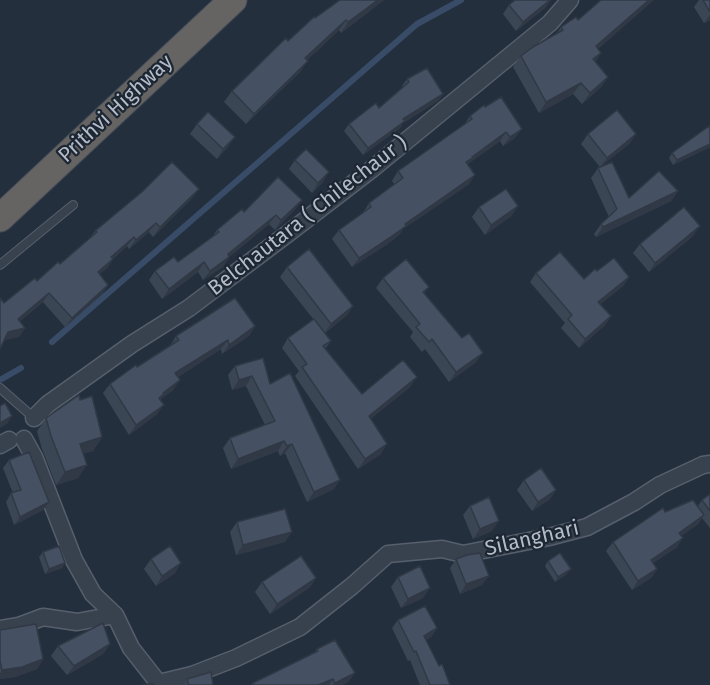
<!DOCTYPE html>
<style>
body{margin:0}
canvas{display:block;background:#242f3e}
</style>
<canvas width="710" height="685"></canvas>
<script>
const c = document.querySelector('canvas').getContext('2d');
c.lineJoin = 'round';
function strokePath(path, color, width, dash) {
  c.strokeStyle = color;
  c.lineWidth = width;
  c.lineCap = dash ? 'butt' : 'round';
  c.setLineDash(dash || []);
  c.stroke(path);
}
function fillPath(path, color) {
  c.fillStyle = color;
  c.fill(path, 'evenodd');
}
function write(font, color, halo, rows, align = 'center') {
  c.font = font + ' "Fira Sans",sans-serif';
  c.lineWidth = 4.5;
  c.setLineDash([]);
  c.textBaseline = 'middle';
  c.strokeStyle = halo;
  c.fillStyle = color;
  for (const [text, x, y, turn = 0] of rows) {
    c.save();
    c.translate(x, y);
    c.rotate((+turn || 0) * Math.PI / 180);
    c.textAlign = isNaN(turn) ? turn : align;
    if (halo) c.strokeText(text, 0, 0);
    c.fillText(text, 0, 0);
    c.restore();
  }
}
strokePath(new Path2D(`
 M 52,342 L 417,24 L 461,0
 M 0,380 L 21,368`), '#394c67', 6);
const service = new Path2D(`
 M 0,265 L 73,205
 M 0,388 L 34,418`);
const minor = new Path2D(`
 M 34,418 L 48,404 L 132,344 L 189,308 L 290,232 L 372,169 L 550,23 L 570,0
 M 24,439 L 34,457 L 74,560 L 93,594 L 115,615 L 131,648 L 160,685
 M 0,445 L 9,440
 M 0,629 L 19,626 L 43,617 L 77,622 L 115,615
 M 159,683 L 192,675 L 236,658 L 300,627 L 352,586 L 388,554 L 442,549 L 463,554 L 549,537 L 587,527 L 634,502 L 660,485 L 703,465 L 710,464`);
const trunk = new Path2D(`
 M 0,218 L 233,0`);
strokePath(service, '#565f6c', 10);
strokePath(minor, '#565f6c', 19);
strokePath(trunk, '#434c59', 29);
strokePath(service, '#38414e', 8);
strokePath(minor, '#38414e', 16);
strokePath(trunk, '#656462', 27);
fillPath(new Path2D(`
 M 384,0 L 341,33 L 339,30 L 307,60 L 300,72 L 246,124 L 224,102 L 232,91 L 288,41 L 315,18 Z
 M 515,0 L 551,0 L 545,8 L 516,31 L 503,14 L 509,5 Z
 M 699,0 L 710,0 L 710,20 L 704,23 L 694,7 Z
 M 578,20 L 601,53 L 595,62 L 608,77 L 601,87 L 582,104 L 573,94 L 539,113 L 513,67 L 521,56 L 557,33 L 561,27 Z
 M 407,79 L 443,94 L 438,101 L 403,123 L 400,128 L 363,155 L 344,131 L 349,124 L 379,108 L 403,87 L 402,86 Z
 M 484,105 L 515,138 L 503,146 L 500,141 L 469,163 L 468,164 L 469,184 L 403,229 L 399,235 L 386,245 L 352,267 L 332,239 L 339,230 L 363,213 L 369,203 L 394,184 L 392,181 L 398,171 L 464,125 L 470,116 Z
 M 197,124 L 228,147 L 217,159 L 190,134 Z
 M 710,129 L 710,147 L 673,165 L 669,158 L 672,153 Z
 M 588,134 L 636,134 L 629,144 L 600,167 L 581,144 Z
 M 295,160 L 323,182 L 312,193 L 289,169 Z
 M 598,168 L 629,198 L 678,191 L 671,201 L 596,237 L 594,234 L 601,224 L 609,217 L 591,178 Z
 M 199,189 L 192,198 L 153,237 L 149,232 L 129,249 L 127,246 L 113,259 L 107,268 L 99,274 L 108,285 L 102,294 L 65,327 L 43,302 L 20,321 L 25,328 L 19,337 L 4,303 L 37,281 L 60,264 L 89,239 L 95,231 Z
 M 302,200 L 295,209 L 275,230 L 269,224 L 229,257 L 223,267 L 203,280 L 198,272 L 162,299 L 149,280 L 155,271 L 178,262 L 211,239 L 217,230 L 244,212 Z
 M 518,206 L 511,216 L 485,235 L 472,217 L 479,207 Z
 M 693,236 L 649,272 L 633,253 L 640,244 Z
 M 287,267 L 353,306 L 347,315 L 325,333 L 331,341 L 325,349 L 362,394 L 410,387 L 370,419 L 381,454 L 358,469 L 295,376 L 299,371 L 282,348 L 288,338 L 314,320 L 280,277 Z
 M 597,271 L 629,277 L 623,286 L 600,304 L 611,316 L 605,325 L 579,348 L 561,328 L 565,323 L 530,282 L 536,273 L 584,279 Z
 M 383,278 L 429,287 L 424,293 L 476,362 L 449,382 L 425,349 L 422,352 L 410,337 L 413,332 L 376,288 Z
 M 255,326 L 249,336 L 222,354 L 221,349 L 178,377 L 173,390 L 161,399 L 157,414 L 129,435 L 103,393 L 110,384 L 170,346 L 176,336 Z
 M 235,366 L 270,384 L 334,489 L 307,502 L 285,453 L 280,456 L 278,451 L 231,469 L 223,448 L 230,438 L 265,425 L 246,386 L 232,390 L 228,375 Z
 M 80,400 L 102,437 L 93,451 L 83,453 L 78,478 L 56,485 L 42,449 L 37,431 L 46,418 Z
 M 9,460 L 49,502 L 43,510 L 14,525 L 6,502 L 11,493 L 13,493 L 3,468 Z
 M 524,480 L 556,490 L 549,500 L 532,511 L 517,490 Z
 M 710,494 L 710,528 L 702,518 L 698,524 L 681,536 L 677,547 L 653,563 L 657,569 L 651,578 L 632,590 L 606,551 L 613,542 L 665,512 L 698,506 L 702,500 Z
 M 470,506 L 492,531 L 473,539 L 463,515 Z
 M 237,522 L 285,542 L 236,555 L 230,532 Z
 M 43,552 L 65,563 L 62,568 L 45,574 L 39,557 Z
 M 151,559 L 175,573 L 156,586 L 144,569 Z
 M 456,559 L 482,585 L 460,594 L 450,568 Z
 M 548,561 L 567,574 L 555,582 L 545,566 Z
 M 398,577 L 423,598 L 401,608 L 391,587 Z
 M 316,578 L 309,588 L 270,614 L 255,592 L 262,582 Z
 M 398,620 L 437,628 L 431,637 L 426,640 L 439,666 L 450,685 L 420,685 L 410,660 L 408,661 L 392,628 Z
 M 0,630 L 43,659 L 37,669 L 15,677 L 0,679 Z
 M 110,644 L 103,654 L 67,675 L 51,656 L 58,646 Z
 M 317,649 L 355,673 L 348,682 L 342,685 L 251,685 L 253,683 L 314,653 Z
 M 187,679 L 213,685 L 183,685 Z`), '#3b4654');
fillPath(new Path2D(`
 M 378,0 L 384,0 L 341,33 L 348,22 Z
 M 550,0 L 551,0 L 545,8 L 516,31 L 523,22 Z
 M 649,0 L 654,0 L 589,57 L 596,46 Z
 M 710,15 L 710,20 L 704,23 Z
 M 346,20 L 339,30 L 298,69 L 305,58 Z
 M 601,53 L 593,64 L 593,59 Z
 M 308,61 L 300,72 L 246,124 L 254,114 Z
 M 608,77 L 601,87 L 582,104 L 590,93 Z
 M 581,83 L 573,94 L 539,113 L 546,102 Z
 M 443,94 L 438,101 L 403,123 L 400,128 L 363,155 L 368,148 L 403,119 Z
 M 522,129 L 515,138 L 503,146 L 510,137 Z
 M 506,132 L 500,141 L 469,163 L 466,167 L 466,162 L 472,157 Z
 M 636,134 L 629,144 L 600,167 L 607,158 Z
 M 235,137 L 228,147 L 217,159 L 223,149 Z
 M 710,144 L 710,147 L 673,165 L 677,160 Z
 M 329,172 L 323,182 L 312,193 L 318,183 Z
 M 475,175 L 469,184 L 403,229 L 399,235 L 386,245 L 352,267 L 359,258 L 405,224 Z
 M 199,189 L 192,198 L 153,237 L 160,227 Z
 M 678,191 L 671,201 L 596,237 L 603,227 Z
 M 302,200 L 295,209 L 275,230 L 281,220 Z
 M 518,206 L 511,216 L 485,235 L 491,225 Z
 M 276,215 L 269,224 L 228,258 L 229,257 L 223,267 L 203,280 L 210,271 L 228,254 Z
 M 156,223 L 149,232 L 129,249 L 136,240 Z
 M 700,226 L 693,236 L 649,272 L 655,263 Z
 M 134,237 L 127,246 L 105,266 L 111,257 Z
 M 113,259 L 107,268 L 91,282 L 98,272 Z
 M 204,262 L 198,272 L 162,299 L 169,289 Z
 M 629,277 L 623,286 L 592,311 L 598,302 Z
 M 108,285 L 102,294 L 65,327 L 72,318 Z
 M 49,293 L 43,302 L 11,328 L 18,319 Z
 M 353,306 L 347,315 L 324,333 L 331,324 Z
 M 611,316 L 605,325 L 579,348 L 585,339 Z
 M 255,326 L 249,336 L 222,354 L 229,345 Z
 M 25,328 L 19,337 L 2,341 L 8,332 Z
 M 228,340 L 221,349 L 169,383 L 175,373 Z
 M 483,353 L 476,362 L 449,382 L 456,372 Z
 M 252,376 L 246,386 L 232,390 L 239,380 Z
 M 417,377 L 410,387 L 362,426 L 369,416 Z
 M 180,380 L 173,390 L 161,399 L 157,404 L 153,407 L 163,393 Z
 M 164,405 L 157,414 L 129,435 L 136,425 Z
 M 12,416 L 7,424 L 0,428 L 0,423 Z
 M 102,437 L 93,451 L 71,457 L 80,444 Z
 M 284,441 L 278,451 L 231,469 L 238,459 Z
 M 292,444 L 285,453 L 280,456 L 287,446 Z
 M 387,444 L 381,454 L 358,469 L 365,459 Z
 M 87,465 L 78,478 L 56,485 L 65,472 Z
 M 340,480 L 334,489 L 307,502 L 314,492 Z
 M 556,490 L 549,500 L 532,511 L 538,502 Z
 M 49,502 L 43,510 L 14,525 L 20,517 Z
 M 704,515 L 698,524 L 673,542 L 679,533 Z
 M 499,521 L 492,531 L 473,539 L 480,529 Z
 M 292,532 L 285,542 L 236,555 L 243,545 Z
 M 683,538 L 677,547 L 645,568 L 651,560 Z
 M 65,563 L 62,568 L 45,574 L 49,569 Z
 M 181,563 L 175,573 L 156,586 L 162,576 Z
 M 571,569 L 567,574 L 555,582 L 558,577 Z
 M 657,569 L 651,578 L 632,590 L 638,581 Z
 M 489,576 L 482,585 L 460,594 L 466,584 Z
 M 316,578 L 309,588 L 270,614 L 277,604 Z
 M 430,588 L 423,598 L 401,608 L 408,599 Z
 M 437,628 L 431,637 L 418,644 L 424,636 Z
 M 110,644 L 103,654 L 67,675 L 74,666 Z
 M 43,659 L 37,669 L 15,677 L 0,679 L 0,674 L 2,670 Z
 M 355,673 L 348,682 L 342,685 L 333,685 L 335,683 Z
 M 333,679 L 329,685 L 318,685 Z`), '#303945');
const building = new Path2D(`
 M 340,0 L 378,0 L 348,22 L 346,20 L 305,58 L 308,61 L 254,114 L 232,91 L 286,38 L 288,41 L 314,17 L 315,18 Z
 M 515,0 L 550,0 L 523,22 L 509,5 Z
 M 601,0 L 649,0 L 596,46 L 601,53 L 593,59 L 608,77 L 590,93 L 581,83 L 546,102 L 521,56 L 533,47 L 563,30 L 561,27 L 576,17 L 578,20 Z
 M 703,0 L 710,0 L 710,12 Z
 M 427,68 L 443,94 L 403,119 L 405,121 L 368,148 L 349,124 L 376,103 L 379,108 L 409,82 L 407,79 Z
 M 501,97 L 522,129 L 510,137 L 506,132 L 472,157 L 473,158 L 466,162 L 475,175 L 405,224 L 406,226 L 392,236 L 359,258 L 339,230 L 371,207 L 369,203 L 403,178 L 398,171 L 472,119 L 470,116 L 484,105 L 485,107 Z
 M 617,110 L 636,134 L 607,158 L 588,134 Z
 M 208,112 L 235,137 L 223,149 L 197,124 Z
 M 709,126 L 710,129 L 710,144 L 677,160 L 672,153 Z
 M 306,149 L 329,172 L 318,183 L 295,160 Z
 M 172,162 L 199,189 L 160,227 L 156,223 L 136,240 L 134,237 L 111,257 L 113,259 L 98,272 L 108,285 L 72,318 L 49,293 L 18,319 L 25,328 L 8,332 L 0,349 L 0,298 L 4,303 L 35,278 L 37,281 L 58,262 L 60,264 L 97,232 L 95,231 L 143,191 Z
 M 612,162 L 629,198 L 659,171 L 678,191 L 603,227 L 601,224 L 617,209 L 598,168 Z
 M 278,177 L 302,200 L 281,220 L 276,215 L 228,254 L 229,257 L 210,271 L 204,262 L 169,289 L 155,271 L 174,257 L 178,262 L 219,232 L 217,230 L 242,209 L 244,212 Z
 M 506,189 L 518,206 L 491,225 L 479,207 Z
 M 684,207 L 700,226 L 655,263 L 640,244 Z
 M 309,249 L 353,306 L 331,324 L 287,267 Z
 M 560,252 L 584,279 L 595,269 L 597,271 L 614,258 L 629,277 L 598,302 L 611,316 L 585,339 L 568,319 L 572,315 L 536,273 Z
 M 406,259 L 429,287 L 423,292 L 462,338 L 469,333 L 483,353 L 456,372 L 432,339 L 429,342 L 416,327 L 420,324 L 383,278 Z
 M 235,298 L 255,326 L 229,345 L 228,340 L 175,373 L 180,380 L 163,393 L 164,394 L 159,398 L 164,405 L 136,425 L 110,384 L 136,365 L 137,367 L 179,340 L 176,336 Z
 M 314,319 L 331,341 L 323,346 L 362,394 L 403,360 L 417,377 L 369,416 L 387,444 L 365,459 L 302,367 L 307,364 L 288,338 Z
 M 263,358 L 270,384 L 290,373 L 340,480 L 314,492 L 292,444 L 287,446 L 284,441 L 238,459 L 230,438 L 275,421 L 252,376 L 239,380 L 235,366 Z
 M 79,395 L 80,400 L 92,396 L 102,437 L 80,444 L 87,465 L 65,472 L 51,436 L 46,418 Z
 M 5,403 L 12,416 L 0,423 L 0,406 Z
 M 29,452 L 49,502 L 20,517 L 11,493 L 21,490 L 9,460 Z
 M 541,468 L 556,490 L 538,502 L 524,480 Z
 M 710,494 L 710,511 L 702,500 Z
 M 489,497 L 499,521 L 480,529 L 470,506 Z
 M 693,500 L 704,515 L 679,533 L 683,538 L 651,560 L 657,569 L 638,581 L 613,542 L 663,508 L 665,512 Z
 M 285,509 L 292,532 L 243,545 L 237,522 Z
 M 59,546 L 65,563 L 49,569 L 43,552 Z
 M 170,546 L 181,563 L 162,576 L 151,559 Z
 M 480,553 L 489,576 L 466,584 L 456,559 L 467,555 Z
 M 560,553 L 571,569 L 558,577 L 548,561 Z
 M 301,556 L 316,578 L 277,604 L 262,582 Z
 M 420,566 L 430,588 L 408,599 L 398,577 Z
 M 425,606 L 437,628 L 424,636 L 439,666 L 442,664 L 450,685 L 430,685 L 416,651 L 414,652 L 398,620 Z
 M 103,623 L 110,644 L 74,666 L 58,646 Z
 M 36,624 L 43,659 L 22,667 L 2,670 L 0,661 L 0,630 Z
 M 335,640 L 355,673 L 335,683 L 333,679 L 318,685 L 254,685 L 253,683 L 318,651 L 317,649 Z
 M 211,672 L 213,685 L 189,685 L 187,679 Z
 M 153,683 L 154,685 L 143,685 Z`);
fillPath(building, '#455162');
strokePath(building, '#303945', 1.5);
write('21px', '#b4bcc9', '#1d2633', [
 ["Prithvi Highway",116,109,-43],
 ["Belchautara ( Chilechaur )",308,216,-38],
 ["Silanghari",532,539,-13]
]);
</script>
